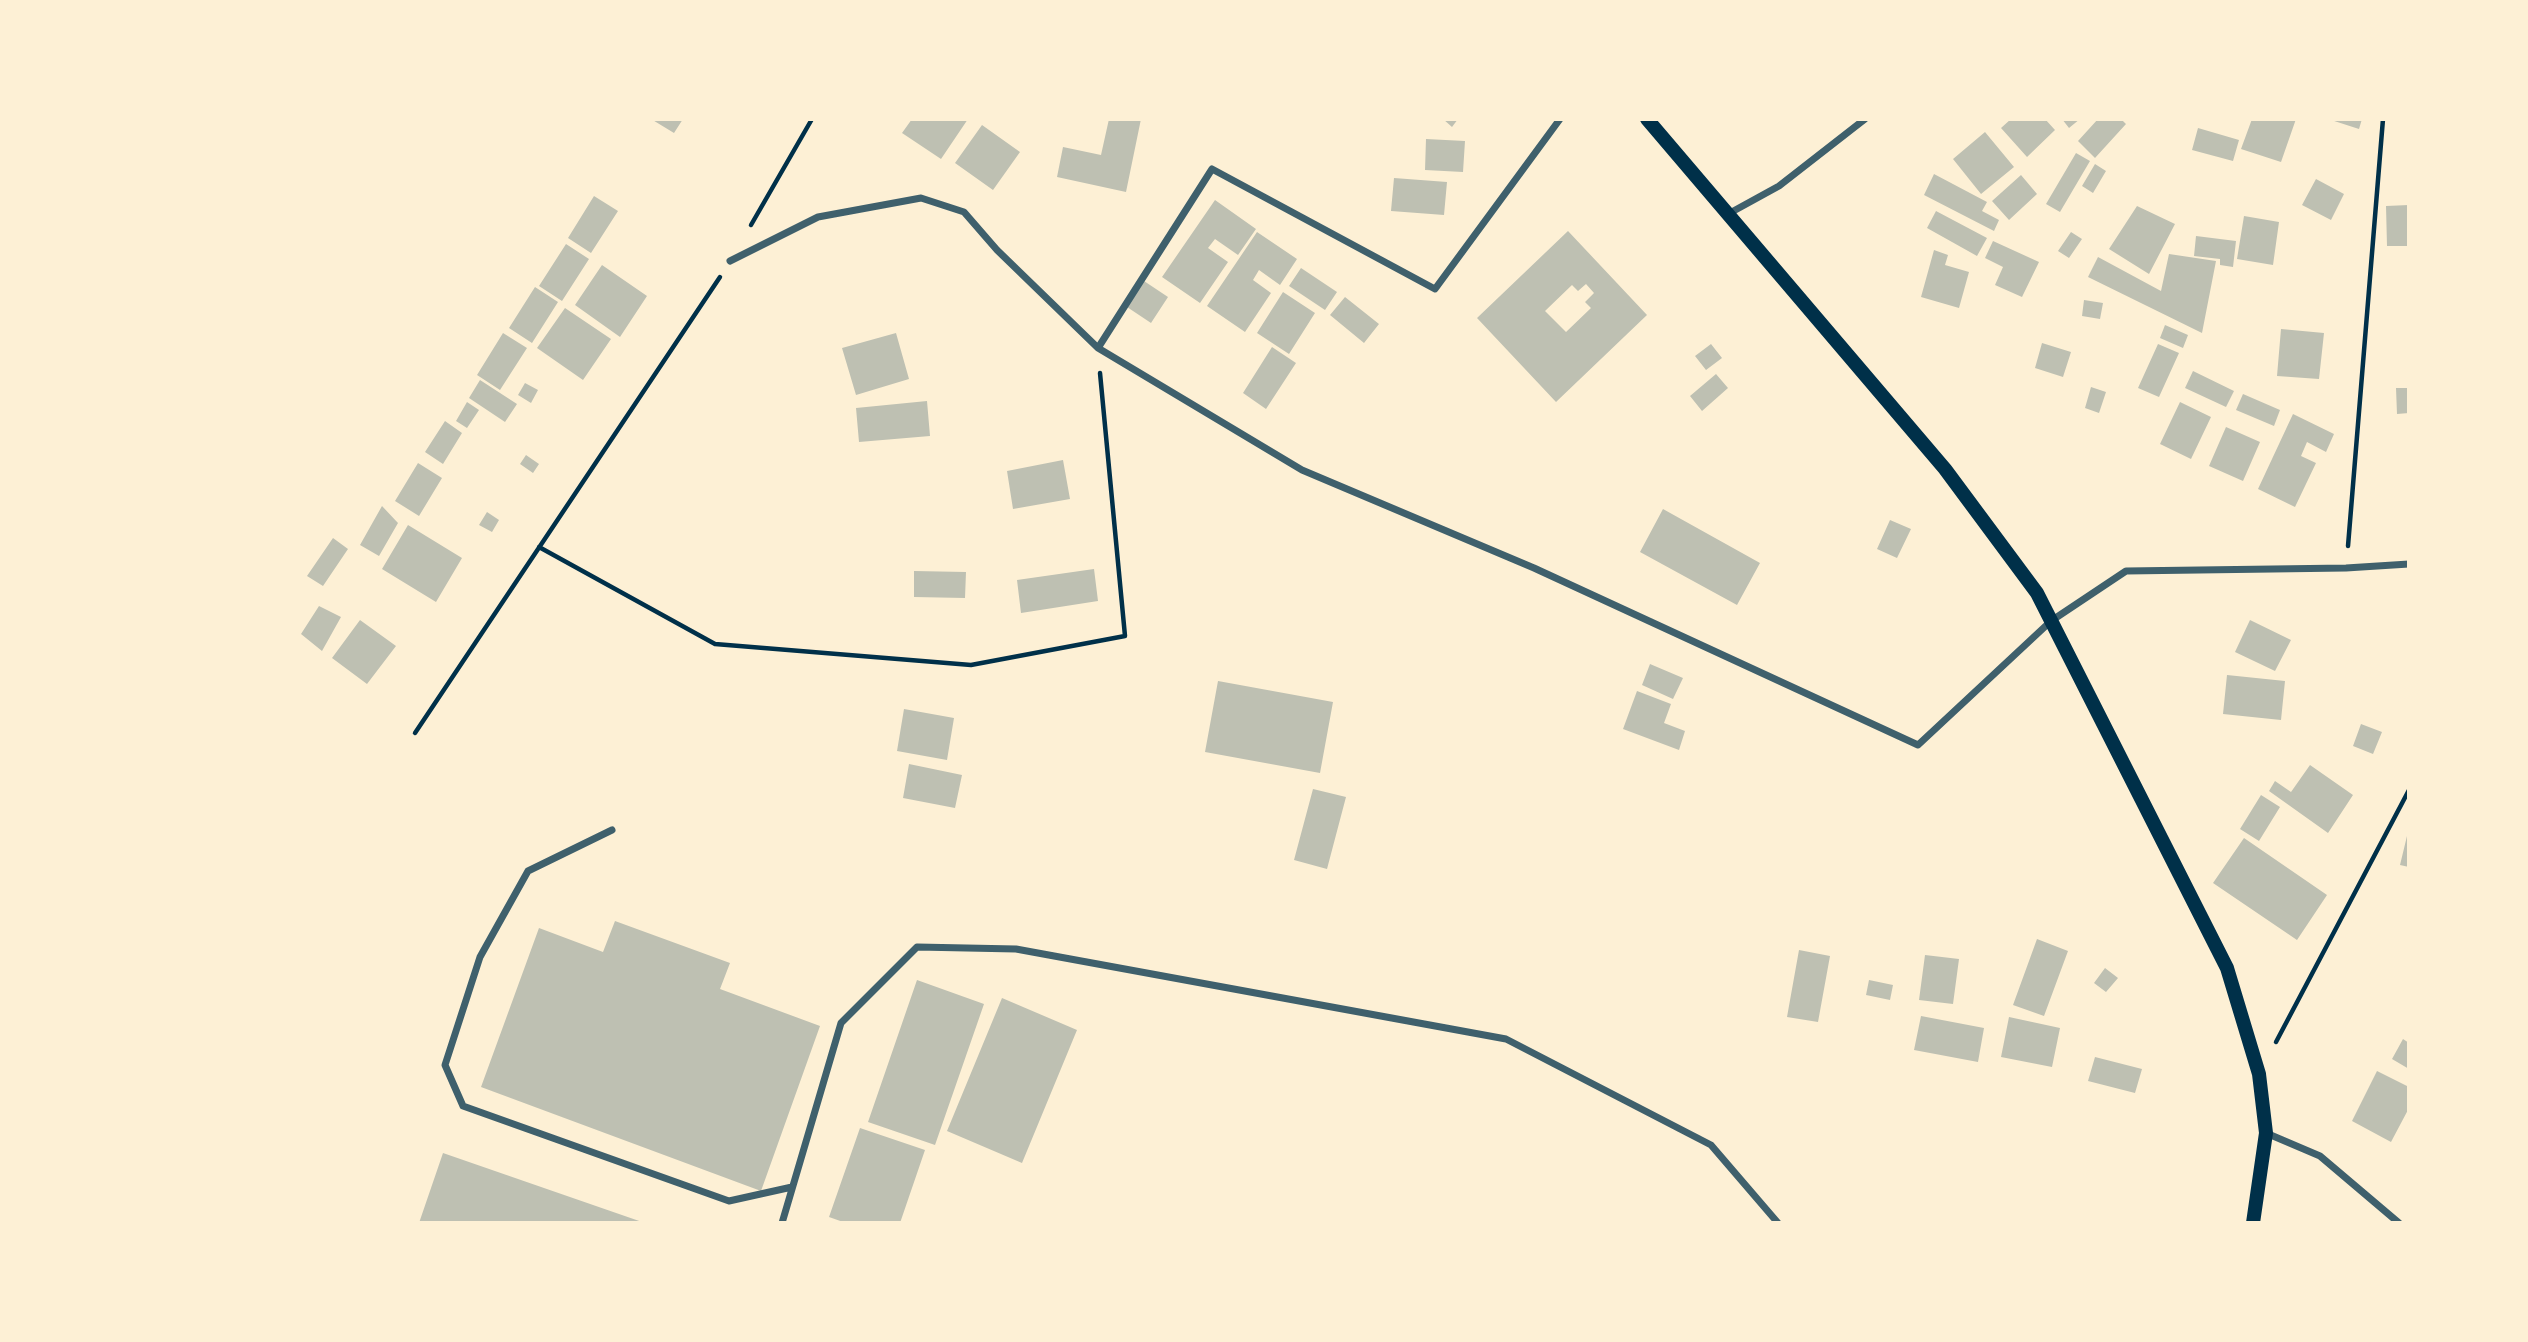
<!DOCTYPE html>
<style>
body{margin:0}
#map{position:relative;width:2528px;height:1342px;overflow:hidden;background:#fdf0d5;font-family:"Open Sans",sans-serif}
canvas{display:block}
.frame{position:absolute;inset:0;border:121px solid #fdf0d5;pointer-events:none}
</style>
<div id="map">
<canvas width="2528" height="1342"></canvas>
<div class="frame"></div>
</div>
<script>
const c = document.querySelector('canvas').getContext('2d');
c.lineJoin = 'round';
function fillPath(path, color) {
  c.fillStyle = color;
  c.fill(path, 'evenodd');
}
function strokePath(path, color, width, dash) {
  c.strokeStyle = color;
  c.lineWidth = width;
  c.lineCap = dash ? 'butt' : 'round';
  c.setLineDash(dash || []);
  c.stroke(path);
}
fillPath(new Path2D(`
 M 651,119 L 683,119 L 674,133 Z
 M 912,119 L 968,119 L 941,159 L 902,133 Z
 M 1109,119 L 1141,119 L 1126,192 L 1057,177 L 1063,147 L 1101,155 Z
 M 1443,119 L 1458,119 L 1452,127 Z
 M 2011,119 L 2045,119 L 2055,130 L 2027,157 L 2001,128 Z
 M 2062,119 L 2080,119 L 2069,128 Z
 M 2098,119 L 2121,119 L 2126,124 L 2095,158 L 2078,141 Z
 M 2252,119 L 2296,119 L 2281,162 L 2241,149 Z
 M 2328,119 L 2362,119 L 2359,129 Z
 M 982,125 L 1020,152 L 993,190 L 955,163 Z
 M 2198,128 L 2239,140 L 2233,161 L 2192,150 Z
 M 1985,132 L 2014,167 L 1981,194 L 1953,159 Z
 M 1426,139 L 1465,141 L 1463,172 L 1425,170 Z
 M 2076,153 L 2090,161 L 2060,212 L 2046,204 Z
 M 2095,164 L 2106,171 L 2093,193 L 2082,186 Z
 M 1934,174 L 1987,202 L 1982,211 L 1999,220 L 1994,231 L 1924,195 Z
 M 2021,175 L 2037,194 L 2009,220 L 1992,201 Z
 M 1394,178 L 1447,182 L 1444,215 L 1391,211 Z
 M 2316,179 L 2344,194 L 2331,220 L 2302,205 Z
 M 594,196 L 618,211 L 591,253 L 568,238 Z
 M 1215,200 L 1256,229 L 1238,255 L 1215,239 L 1208,248 L 1228,262 L 1200,303 L 1162,277 Z
 M 2409,205 L 2409,246 L 2387,246 L 2386,206 Z
 M 2137,206 L 2175,224 L 2149,274 L 2109,249 Z
 M 1936,211 L 1987,238 L 1977,256 L 1927,228 Z
 M 2244,216 L 2279,222 L 2273,265 L 2237,259 Z
 M 1568,231 L 1647,315 L 1556,402 L 1477,318 ZM 1586,284 L 1594,293 L 1585,302 L 1591,308 L 1566,332 L 1545,311 L 1572,285 L 1578,291 Z
 M 1257,232 L 1297,259 L 1280,285 L 1259,270 L 1253,280 L 1271,293 L 1245,332 L 1207,306 Z
 M 2071,232 L 2082,239 L 2069,258 L 2058,251 Z
 M 2196,236 L 2236,241 L 2233,267 L 2220,265 L 2220,259 L 2194,256 Z
 M 1993,241 L 2039,262 L 2022,297 L 1995,285 L 2003,267 L 1985,258 Z
 M 566,244 L 589,259 L 562,301 L 539,286 Z
 M 1934,250 L 1948,255 L 1945,265 L 1969,272 L 1959,308 L 1921,297 Z
 M 2169,254 L 2216,261 L 2202,333 L 2088,277 L 2098,257 L 2161,291 Z
 M 602,265 L 647,296 L 620,337 L 575,305 Z
 M 1301,268 L 1337,292 L 1325,310 L 1289,286 Z
 M 1144,281 L 1168,297 L 1151,323 L 1127,307 Z
 M 535,287 L 558,302 L 532,343 L 509,328 Z
 M 1283,292 L 1315,313 L 1289,354 L 1257,333 Z
 M 1345,297 L 1379,324 L 1364,343 L 1330,315 Z
 M 2084,300 L 2103,303 L 2100,319 L 2082,316 Z
 M 565,308 L 611,339 L 583,380 L 537,348 Z
 M 2165,325 L 2188,335 L 2183,348 L 2160,338 Z
 M 2281,329 L 2324,333 L 2319,379 L 2277,376 Z
 M 503,333 L 527,348 L 500,390 L 477,375 Z
 M 896,333 L 909,379 L 856,395 L 842,348 Z
 M 2042,343 L 2071,352 L 2063,377 L 2035,368 Z
 M 1711,344 L 1722,358 L 1706,370 L 1695,356 Z
 M 2158,344 L 2179,353 L 2159,397 L 2138,388 Z
 M 1272,347 L 1296,363 L 1266,409 L 1243,393 Z
 M 2193,371 L 2234,391 L 2226,407 L 2185,388 Z
 M 1716,374 L 1728,388 L 1702,411 L 1690,396 Z
 M 480,380 L 517,404 L 505,422 L 469,398 Z
 M 525,383 L 538,390 L 531,403 L 518,395 Z
 M 2091,387 L 2106,392 L 2099,413 L 2085,408 Z
 M 2396,388 L 2409,388 L 2409,413 L 2397,414 Z
 M 2243,394 L 2280,410 L 2274,426 L 2236,410 Z
 M 927,401 L 930,436 L 859,442 L 856,408 Z
 M 467,402 L 479,410 L 467,428 L 456,421 Z
 M 2180,402 L 2211,417 L 2191,459 L 2160,444 Z
 M 2293,414 L 2334,434 L 2326,452 L 2307,442 L 2301,456 L 2316,463 L 2295,507 L 2258,489 Z
 M 445,421 L 462,433 L 443,464 L 425,452 Z
 M 2226,427 L 2260,442 L 2243,481 L 2209,466 Z
 M 526,455 L 539,464 L 533,473 L 520,464 Z
 M 1063,460 L 1070,499 L 1013,509 L 1007,471 Z
 M 418,463 L 442,478 L 419,516 L 395,501 Z
 M 382,506 L 398,523 L 379,556 L 360,545 Z
 M 1663,509 L 1760,563 L 1737,605 L 1640,552 Z
 M 487,512 L 499,520 L 492,532 L 479,525 Z
 M 1890,520 L 1911,529 L 1897,558 L 1877,549 Z
 M 408,525 L 462,558 L 436,602 L 382,569 Z
 M 333,538 L 348,549 L 323,586 L 307,576 Z
 M 1094,569 L 1098,601 L 1021,613 L 1017,580 Z
 M 914,571 L 966,572 L 965,598 L 914,597 Z
 M 319,606 L 341,617 L 322,651 L 301,634 Z
 M 360,620 L 396,646 L 367,684 L 332,658 Z
 M 2250,620 L 2291,640 L 2275,671 L 2235,652 Z
 M 1650,664 L 1683,678 L 1673,699 L 1642,685 Z
 M 2227,675 L 2285,681 L 2281,720 L 2223,714 Z
 M 1218,681 L 1333,702 L 1320,773 L 1205,752 Z
 M 1637,691 L 1671,704 L 1664,723 L 1685,731 L 1679,750 L 1623,729 Z
 M 904,709 L 954,718 L 947,760 L 897,751 Z
 M 2361,724 L 2382,732 L 2373,754 L 2353,746 Z
 M 909,764 L 962,775 L 955,808 L 903,798 Z
 M 2310,765 L 2353,795 L 2328,833 L 2269,791 L 2275,781 L 2291,792 Z
 M 1313,789 L 1346,797 L 1327,869 L 1294,860 Z
 M 2261,795 L 2280,807 L 2259,841 L 2240,829 Z
 M 2407,836 L 2409,836 L 2409,867 L 2400,865 Z
 M 2244,838 L 2327,895 L 2297,940 L 2213,883 Z
 M 615,921 L 730,963 L 720,989 L 820,1026 L 761,1191 L 481,1087 L 539,928 L 603,952 Z
 M 2037,939 L 2068,951 L 2044,1016 L 2013,1005 Z
 M 1799,950 L 1830,956 L 1818,1022 L 1787,1017 Z
 M 1925,955 L 1959,959 L 1953,1004 L 1919,1000 Z
 M 2105,968 L 2118,978 L 2106,992 L 2094,983 Z
 M 917,980 L 984,1004 L 935,1145 L 868,1122 Z
 M 1869,980 L 1893,985 L 1890,1000 L 1866,995 Z
 M 1002,998 L 1077,1030 L 1022,1163 L 947,1131 Z
 M 1921,1016 L 1984,1028 L 1978,1062 L 1914,1050 Z
 M 2009,1017 L 2060,1028 L 2052,1067 L 2001,1057 Z
 M 2403,1039 L 2409,1043 L 2409,1069 L 2392,1059 Z
 M 2095,1057 L 2142,1069 L 2135,1093 L 2088,1081 Z
 M 2377,1071 L 2409,1087 L 2409,1108 L 2391,1142 L 2352,1121 Z
 M 860,1128 L 925,1150 L 900,1223 L 846,1223 L 829,1217 Z
 M 443,1153 L 645,1223 L 419,1223 Z`), '#bec0b2');
strokePath(new Path2D(`
 M 751,225 L 812,119
 M 2348,546 L 2383,119
 M 539,547 L 715,644 L 971,665 L 1125,636 L 1100,373
 M 415,733 L 720,277
 M 2276,1042 L 2409,790`), '#003049', 4.5);
strokePath(new Path2D(`
 M 1728,214 L 1779,186 L 1865,119
 M 730,261 L 818,217 L 921,198 L 964,212 L 997,250 L 1098,348 L 1302,470 L 1534,568 L 1918,745 L 2051,621 L 2126,571 L 2346,568 L 2409,564
 M 1098,348 L 1212,169 L 1435,289 L 1560,119
 M 612,830 L 528,871 L 480,957 L 445,1065 L 463,1106 L 729,1201 L 792,1187
 M 2266,1133 L 2320,1156 L 2399,1223
 M 782,1223 L 841,1023 L 917,947 L 1016,949 L 1506,1039 L 1711,1145 L 1778,1223`), '#3f606c', 7);
strokePath(new Path2D(`
 M 1647,119 L 1945,469 L 2037,593 L 2227,968 L 2259,1074 L 2266,1133 L 2253,1223`), '#003049', 14);
</script>
